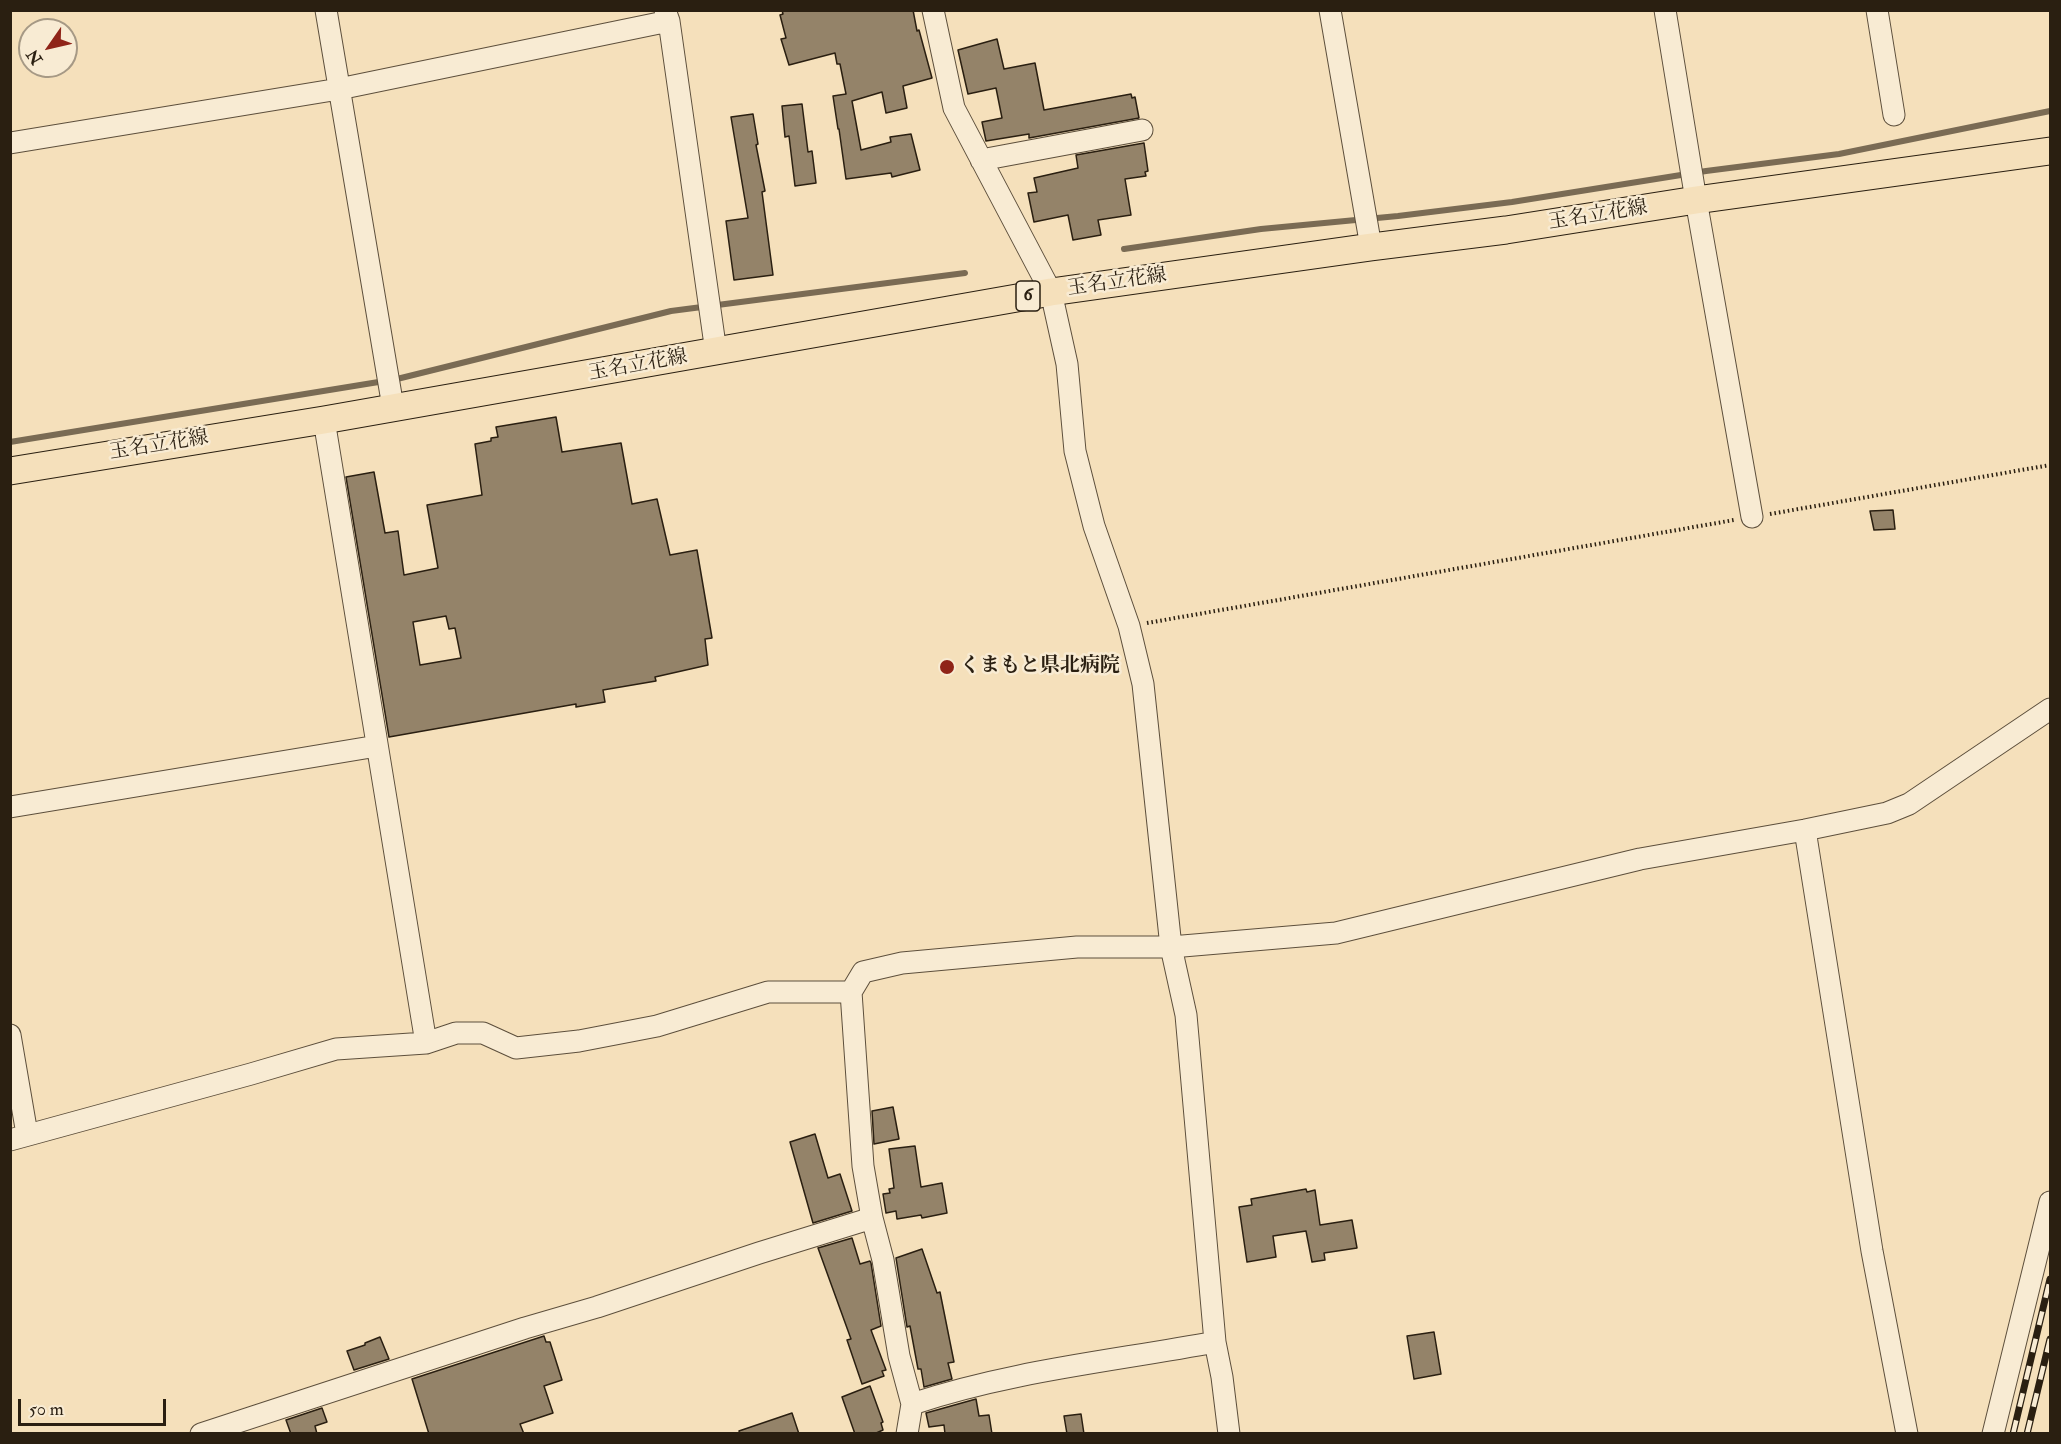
<!DOCTYPE html>
<meta charset="utf-8">
<style>
body{margin:0}
#map{position:relative;width:2061px;height:1444px;overflow:hidden;background:#f5e0bb;font-family:"IM FELL Double Pica",serif}
canvas{display:block}
.frame{position:absolute;inset:0;border:12px solid #2a1f11;pointer-events:none}
.north{position:absolute;left:18px;top:18px;width:60px;height:60px;box-sizing:border-box;background:#f8ebd3;border:2px solid #a69985;border-radius:50%;rotate:236deg;font-size:16px;font-weight:700;line-height:24px;text-align:center;color:#2a1f11}
.north::after{content:'';display:block;margin:auto;width:21px;height:27px;background:#8f2418;clip-path:polygon(50% 0,100% 100%,50% 72%,0 100%)}
.scale{position:absolute;left:18px;top:1399px;width:148px;height:27px;box-sizing:border-box;border:3px solid #2a1f11;border-top:0;padding-left:8px;font-size:18px;line-height:21px;white-space:nowrap;color:#2a1f11;-webkit-text-stroke:4px #f8ebd3;paint-order:stroke}
</style>
<div id="map">
<canvas width="2061" height="1444"></canvas>
<div class="frame"></div>
<div class="north">N</div>
<div class="scale">50 m</div>
</div>
<script>
const c = document.querySelector('canvas').getContext('2d');
c.lineJoin = 'round';
function strokePath(path, color, width, dash) {
  c.strokeStyle = color;
  c.lineWidth = width;
  c.lineCap = dash ? 'butt' : 'round';
  c.setLineDash(dash || []);
  c.stroke(path);
}
function fillPath(path, color) {
  c.fillStyle = color;
  c.fill(path, 'evenodd');
}
function write(font, color, halo, rows, align = 'center') {
  c.font = font + ' "IM FELL Double Pica","Noto Serif JP",serif';
  c.lineWidth = 5;
  c.setLineDash([]);
  c.textBaseline = 'middle';
  c.strokeStyle = halo;
  c.fillStyle = color;
  for (const [text, x, y, turn = 0] of rows) {
    c.save();
    c.translate(x, y);
    c.rotate((+turn || 0) * Math.PI / 180);
    c.textAlign = isNaN(turn) ? turn : align;
    if (halo) c.strokeText(text, 0, 0);
    c.fillText(text, 0, 0);
    c.restore();
  }
}
strokePath(new Path2D(`
 M 1124,249 L 1261,229 L 1398,216 L 1512,202 L 1706,171 L 1839,154 L 2050,111
 M 10,442 L 397,379 L 671,311 L 965,273`), '#7a6b54', 6);
const building = new Path2D(`
 M 782,10 L 913,10 L 917,31 L 919,30 L 932,78 L 903,86 L 907,108 L 886,113 L 882,92 L 852,101 L 861,150 L 891,142 L 890,137 L 911,134 L 920,170 L 892,177 L 891,173 L 846,179 L 839,129 L 838,129 L 833,96 L 846,94 L 840,64 L 837,64 L 835,53 L 789,65 L 781,39 L 786,38 L 780,15 L 783,14 Z
 M 997,39 L 1004,69 L 1035,63 L 1044,110 L 1131,94 L 1132,98 L 1135,97 L 1139,118 L 1029,138 L 1029,134 L 986,141 L 982,122 L 1002,118 L 996,88 L 968,94 L 958,50 Z
 M 802,104 L 808,152 L 812,151 L 816,183 L 795,186 L 789,136 L 785,137 L 782,106 Z
 M 753,114 L 758,144 L 756,145 L 765,191 L 762,192 L 773,275 L 734,280 L 726,221 L 748,218 L 731,117 Z
 M 1144,143 L 1148,171 L 1145,172 L 1146,176 L 1125,179 L 1131,215 L 1098,220 L 1101,235 L 1073,240 L 1068,215 L 1034,222 L 1028,193 L 1037,192 L 1034,178 L 1078,168 L 1076,155 Z
 M 556,417 L 562,452 L 621,443 L 632,504 L 657,499 L 670,555 L 697,550 L 712,638 L 705,639 L 708,665 L 655,677 L 656,681 L 603,690 L 605,702 L 576,707 L 576,704 L 389,737 L 346,477 L 374,472 L 385,533 L 398,531 L 404,575 L 438,568 L 427,505 L 482,495 L 475,444 L 491,441 L 491,438 L 498,437 L 496,427 ZM 446,616 L 449,629 L 455,628 L 461,658 L 420,665 L 413,622 Z
 M 1893,510 L 1895,529 L 1874,530 L 1870,511 Z
 M 893,1107 L 899,1139 L 874,1144 L 872,1111 Z
 M 815,1134 L 828,1178 L 840,1174 L 852,1211 L 813,1223 L 790,1142 Z
 M 915,1146 L 921,1187 L 942,1183 L 947,1213 L 922,1218 L 921,1215 L 897,1219 L 896,1211 L 886,1213 L 883,1194 L 890,1193 L 889,1189 L 894,1188 L 889,1149 Z
 M 1306,1189 L 1307,1192 L 1315,1190 L 1320,1225 L 1352,1220 L 1357,1248 L 1324,1253 L 1325,1260 L 1312,1262 L 1306,1231 L 1273,1236 L 1276,1257 L 1247,1262 L 1239,1207 L 1252,1205 L 1251,1199 Z
 M 852,1238 L 860,1264 L 870,1261 L 871,1263 L 881,1326 L 871,1330 L 886,1370 L 882,1371 L 884,1376 L 862,1384 L 847,1340 L 851,1339 L 818,1248 Z
 M 922,1249 L 937,1293 L 940,1292 L 954,1362 L 948,1363 L 952,1379 L 924,1387 L 921,1369 L 918,1369 L 910,1326 L 907,1327 L 896,1258 Z
 M 1434,1332 L 1441,1374 L 1414,1379 L 1407,1336 Z
 M 544,1336 L 546,1342 L 550,1342 L 562,1380 L 544,1386 L 553,1413 L 520,1424 L 524,1434 L 429,1434 L 412,1379 Z
 M 380,1337 L 389,1359 L 354,1370 L 347,1351 L 365,1345 L 365,1343 Z
 M 870,1386 L 883,1422 L 881,1423 L 883,1430 L 874,1434 L 855,1434 L 842,1397 Z
 M 976,1399 L 979,1416 L 989,1415 L 992,1434 L 945,1434 L 944,1425 L 929,1427 L 926,1413 Z
 M 322,1408 L 327,1422 L 315,1426 L 317,1434 L 291,1434 L 286,1420 Z
 M 792,1413 L 799,1434 L 740,1434 L 739,1431 Z
 M 1081,1414 L 1084,1434 L 1067,1434 L 1064,1416 Z`);
fillPath(building, '#948369');
strokePath(building, '#2a1f11', 1.5);
const minor = new Path2D(`
 M 326,10 L 393,407
 M 665,10 L 669,21 L 716,352
 M 933,10 L 954,108 L 1051,292 L 1067,364 L 1075,451 L 1094,526 L 1129,626 L 1143,684 L 1171,947 L 1186,1015 L 1215,1342 L 1222,1377 L 1229,1434
 M 1330,10 L 1371,247
 M 1665,10 L 1696,200 L 1752,517
 M 1877,10 L 1894,115
 M 10,143 L 339,89 L 669,21
 M 981,160 L 1142,130
 M 324,420 L 426,1043
 M 10,807 L 377,746
 M 1805,830 L 1872,1251 L 1907,1434
 M 10,1035 L 27,1134
 M 10,1140 L 251,1074 L 336,1049 L 426,1043 L 456,1033 L 483,1033 L 516,1048 L 579,1041 L 657,1026 L 768,992 L 851,992
 M 912,1404 C 1010,1371 1114,1361 1215,1342
 M 201,1434 L 525,1328 L 597,1307 L 759,1253 L 872,1218
 M 907,1434 L 912,1404 L 899,1356 L 883,1260 L 872,1218 L 863,1166 L 851,992 L 863,972 L 902,963 L 1077,947 L 1171,947 L 1336,933 L 1640,859 L 1805,830 L 1887,813 L 1909,804 L 2050,709
 M 1993,1434 L 2050,1202`);
const major = new Path2D(`
 M 10,471 L 324,420 L 1051,292 L 1371,247 L 1506,230 L 1696,200 L 2050,151`);
strokePath(minor, '#5d4f3c', 23);
strokePath(major, '#2a1f11', 29);
strokePath(new Path2D(`
 M 1770,514 L 2050,465
 M 1147,623 L 1734,520`), '#2a1f11', 4, [1.5, 3]);
strokePath(minor, '#f8ebd3', 21);
strokePath(major, '#f5e0bb', 27);
const rail = new Path2D(`
 M 2013,1434 L 2050,1279
 M 2027,1434 L 2050,1339`);
strokePath(rail, '#2a1f11', 7);
strokePath(rail, '#f8ebd3', 4.5, [14]);
for (const [x, y, r, color] of [
 [947,667,8,"#8f2418"]
]) {
  const dot = new Path2D();
  dot.arc(x, y, r, 0, 2 * Math.PI);
  c.fillStyle = color;
  c.fill(dot);
  strokePath(dot, '#f8ebd3', 2);
}
for (const [x, y, w] of [
 [1028,296,24]
]) {
  const box = new Path2D();
  box.roundRect(x - w / 2, y - 15, w, 30, 4.5);
  c.fillStyle = '#f8ebd3';
  c.fill(box);
  strokePath(box, '#2a1f11', 1.5);
}
write('bold 18px', '#2a1f11', null, [
 ["6",1028,296]
]);
write('20px', '#2a1f11', '#f8ebd3', [
 ["玉名立花線",1598,216,-9],
 ["玉名立花線",1117,283,-8],
 ["玉名立花線",638,366,-10],
 ["玉名立花線",159,446,-9]
]);
write('bold 20px', '#2a1f11', '#f8ebd3', [
 ["くまもと県北病院",960,667]
], 'left');
</script>
